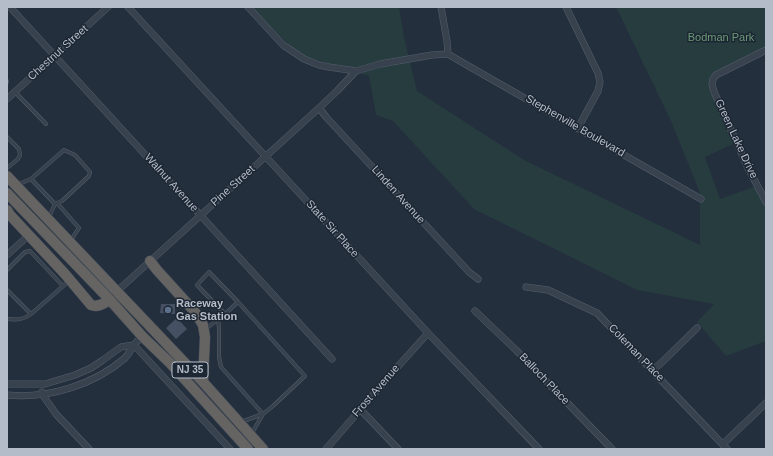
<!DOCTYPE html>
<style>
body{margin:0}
#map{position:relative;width:773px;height:456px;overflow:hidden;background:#242f3e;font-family:Arial,sans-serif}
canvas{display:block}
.frame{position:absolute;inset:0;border:8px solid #b4bcc9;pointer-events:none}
</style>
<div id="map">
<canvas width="773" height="456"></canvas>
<div class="frame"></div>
</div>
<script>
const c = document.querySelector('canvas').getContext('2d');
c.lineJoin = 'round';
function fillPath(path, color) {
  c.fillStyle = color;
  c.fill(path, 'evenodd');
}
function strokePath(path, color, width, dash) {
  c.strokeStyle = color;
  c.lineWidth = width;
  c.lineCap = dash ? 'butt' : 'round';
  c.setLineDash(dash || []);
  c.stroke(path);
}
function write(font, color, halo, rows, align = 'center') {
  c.font = font + ' Arial,sans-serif';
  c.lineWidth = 3;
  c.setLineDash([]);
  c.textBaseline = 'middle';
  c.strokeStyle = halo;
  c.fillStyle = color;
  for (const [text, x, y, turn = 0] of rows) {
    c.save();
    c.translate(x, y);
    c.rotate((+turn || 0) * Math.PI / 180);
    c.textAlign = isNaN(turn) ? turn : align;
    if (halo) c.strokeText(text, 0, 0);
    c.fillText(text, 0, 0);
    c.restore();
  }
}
fillPath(new Path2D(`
 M 251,7 L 399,7 L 404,37 L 417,91 L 524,160 L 700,245 L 700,193 L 671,121 L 616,7 L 766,7 L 766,52 L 708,81 L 735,143 L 705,157 L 720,199 L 759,185 L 766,200 L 766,341 L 726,356 L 697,322 L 714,304 L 637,290 L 474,209 L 393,121 L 376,115 L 369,76 L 298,54 Z`), '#263c3f');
fillPath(new Path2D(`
 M 161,304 L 175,304 L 175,314 L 160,313 Z
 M 177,318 L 187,329 L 176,339 L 166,328 Z`), '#455162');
const service = new Path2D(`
 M 7,81 L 7,82
 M 15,92 L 46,124
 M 7,137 L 19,149 L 20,155 L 18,159 L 7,168
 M 31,179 L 55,204
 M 19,184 L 31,179 L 64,150 L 75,155 L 90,172 L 89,176 L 62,201 L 55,204
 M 57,203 L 79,228 L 71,240
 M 49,217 L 55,204
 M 7,270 L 25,252 L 30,251 L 63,286
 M 7,290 L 31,314
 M 225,314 L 238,302
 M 202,318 L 218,318
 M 218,318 L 219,328 L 219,357 L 221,367 L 263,414
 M 7,319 C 17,320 23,320 31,314 L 69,281
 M 207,328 L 225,314 L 197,285 L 209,272 L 238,302 L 305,376 L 273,406 L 263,414 L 241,422
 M 252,433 L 263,414`);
const minor = new Path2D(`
 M 10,7 L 332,359
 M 128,7 L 428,333 L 539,449
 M 248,7 L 283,45 L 304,59 L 319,65 L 329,67 L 356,71 L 380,64 L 432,55 L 448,54 L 465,64 L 701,199
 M 441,7 L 447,41 L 448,54
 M 566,7 L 598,73 L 600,82 L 598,91 L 578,128
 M 766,50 L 716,75 C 710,81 712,86 715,94 L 748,168 L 766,202
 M 7,99 L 108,7
 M 319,108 L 327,118 L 469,272 L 478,279
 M 7,255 L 29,235
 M 526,287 L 548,290 L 597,313 L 727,449
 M 115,293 L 319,108 L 337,91 L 356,71
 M 475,311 L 516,350 L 612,449
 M 134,345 L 230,449
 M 652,370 L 659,365 L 697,328
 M 7,384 L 45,384 L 75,375 L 91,368 L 103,360 L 121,347 L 134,345
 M 42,392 L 42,394 L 56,414 L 89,449
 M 7,395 C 48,399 94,385 125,358 C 129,354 131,349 134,345 C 136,342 140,339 142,336
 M 360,409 L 398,449
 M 723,444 L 766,403
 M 326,449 L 393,372 L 428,333`);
const trunk = new Path2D(`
 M 7,176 L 145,321 L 203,382 L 263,449
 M 7,193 L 110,300 L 142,336 L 170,363 L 248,449
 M 7,210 L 10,215 L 65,274 L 91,305 C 98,308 104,303 110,300
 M 150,261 L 157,270 L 195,312 L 203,325 L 205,337 L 203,382`);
strokePath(service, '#565f6c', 4);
strokePath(minor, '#565f6c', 7);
strokePath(trunk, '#434c59', 11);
strokePath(service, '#38414e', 3);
strokePath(minor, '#38414e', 6);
strokePath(trunk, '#656462', 10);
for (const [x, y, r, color] of [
 [168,310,4,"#5c6f8a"]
]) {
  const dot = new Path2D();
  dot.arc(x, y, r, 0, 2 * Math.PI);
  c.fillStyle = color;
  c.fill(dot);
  strokePath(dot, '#1d2633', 1.5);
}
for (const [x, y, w] of [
 [190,370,36]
]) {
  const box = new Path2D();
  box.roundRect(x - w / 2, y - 8, w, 16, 3);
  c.fillStyle = '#1d2633';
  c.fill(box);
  strokePath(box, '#b4bcc9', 1);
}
write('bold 10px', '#b4bcc9', null, [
 ["NJ 35",190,370]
]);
write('11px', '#6b9a76', '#1d2633', [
 ["Bodman Park",721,38]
]);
write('11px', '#b4bcc9', '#1d2633', [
 ["Chestnut Street",58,53,-42],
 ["Stephenville Boulevard",575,126,30],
 ["Green Lake Drive",736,139,65],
 ["Walnut Avenue",171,183,48],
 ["Pine Street",233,186,-42],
 ["Linden Avenue",398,195,48],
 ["State Sir Place",332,229,48],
 ["Coleman Place",636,353,46],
 ["Balloch Place",544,379,46],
 ["Frost Avenue",376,391,-49]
]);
write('bold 11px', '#b4bcc9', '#1d2633', [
 ["Raceway",176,304],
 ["Gas Station",176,317]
], 'left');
</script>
